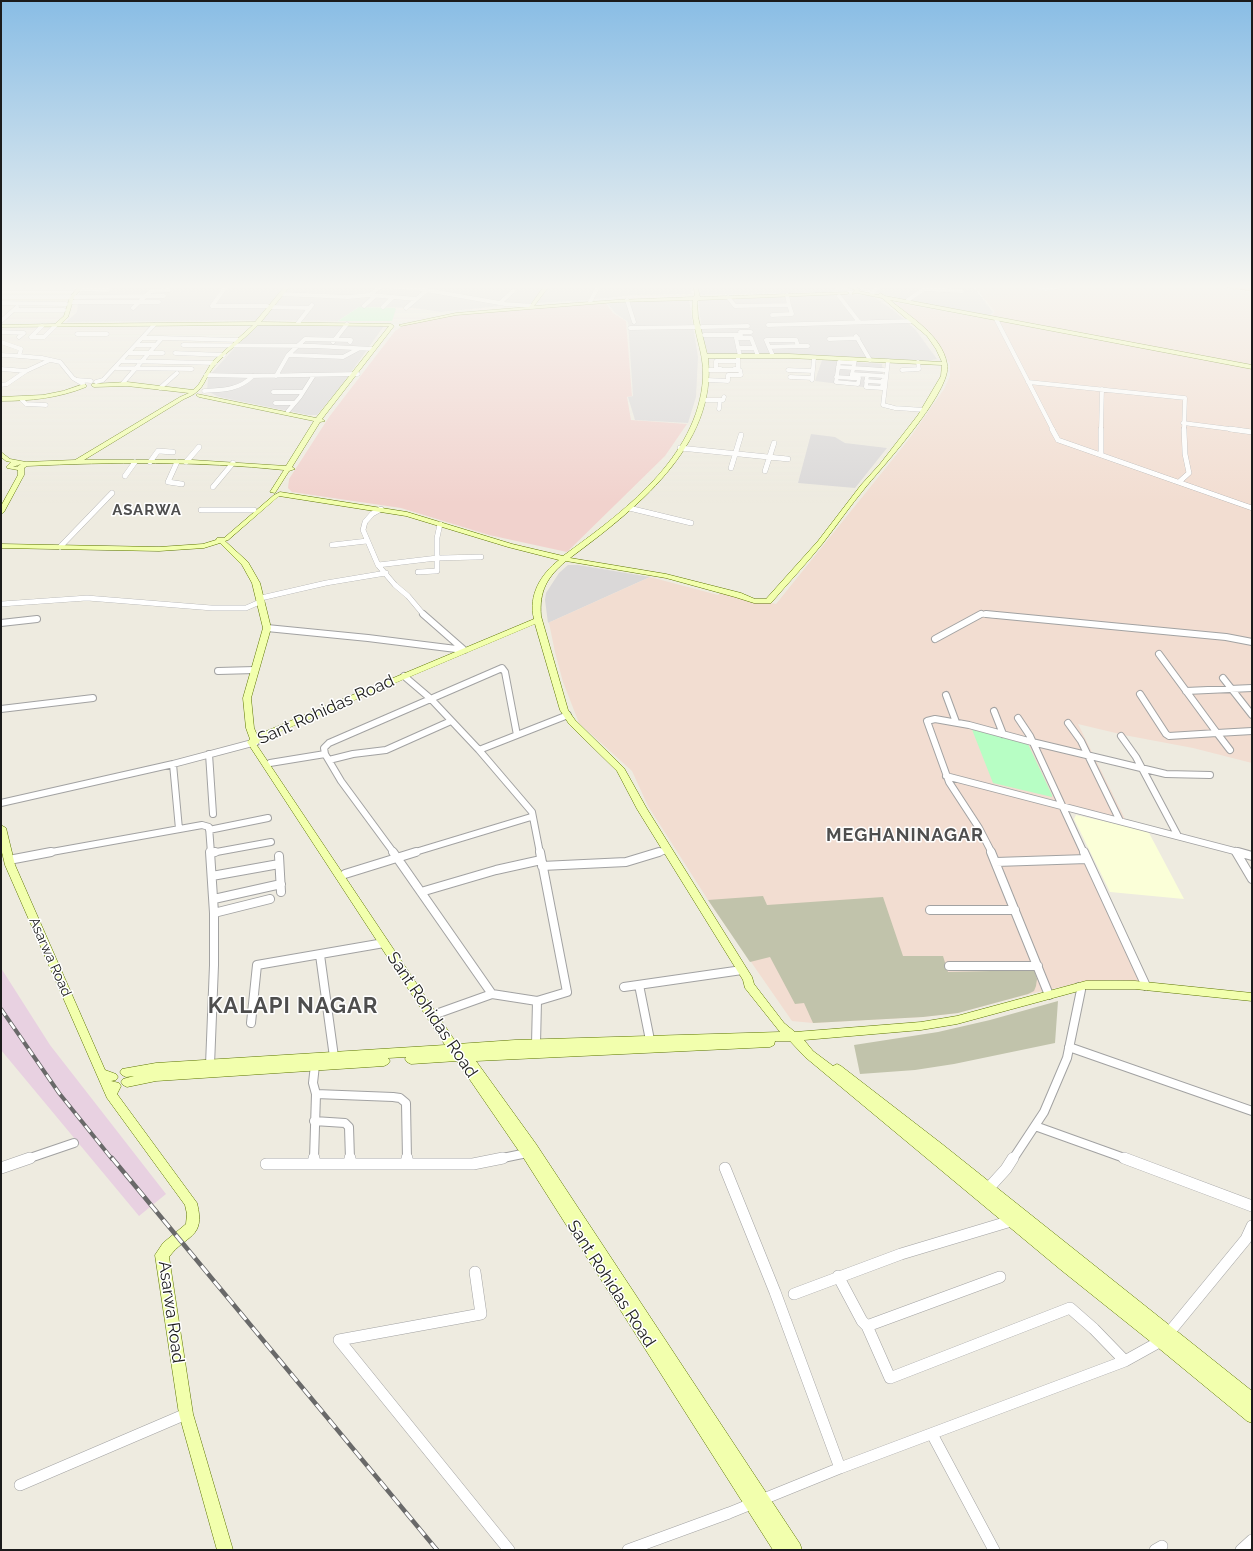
<!DOCTYPE html>
<style>
body{margin:0}
#map{position:relative;width:1253px;height:1551px;overflow:hidden;background:#eeebe0;font-family:Raleway,sans-serif}
canvas{display:block}
.frame{position:absolute;inset:0;border:2px solid #1b1b1b;pointer-events:none}
</style>
<div id="map">
<canvas width="1253" height="1551"></canvas>
<div class="frame"></div>
</div>
<script>
const c = document.querySelector('canvas').getContext('2d');
c.lineJoin = 'round';
function fillPath(path, color) {
  c.fillStyle = color;
  c.fill(path, 'evenodd');
}
function strokePath(path, color, width, dash) {
  c.strokeStyle = color;
  c.lineWidth = width;
  c.lineCap = dash ? 'butt' : 'round';
  c.setLineDash(dash || []);
  c.stroke(path);
}
function write(font, color, halo, rows, align = 'center') {
  c.font = font + ' Raleway,sans-serif';
  c.lineWidth = 3;
  c.setLineDash([]);
  c.textBaseline = 'middle';
  c.strokeStyle = halo;
  c.fillStyle = color;
  for (const [text, x, y, turn = 0] of rows) {
    c.save();
    c.translate(x, y);
    c.rotate((+turn || 0) * Math.PI / 180);
    c.textAlign = isNaN(turn) ? turn : align;
    if (halo) c.strokeText(text, 0, 0);
    c.fillText(text, 0, 0);
    c.restore();
  }
}
fillPath(new Path2D(`
 M 87,285 L 691,285 L 692,294 L 637,295 L 576,301 L 498,305 L 498,306 L 492,307 L 441,312 L 414,308 L 359,307 L 338,321 L 261,320 L 66,322 L 77,312 L 79,293 Z
 M 697,285 L 833,285 L 836,286 L 832,292 L 698,295 Z
 M 852,285 L 972,285 L 993,312 L 988,317 L 881,294 Z
 M 847,294 L 868,295 L 876,298 L 893,310 L 915,329 L 937,359 L 929,361 L 776,354 L 708,354 L 699,327 L 701,324 L 698,299 Z
 M 689,299 L 698,357 L 696,397 L 688,423 L 635,420 L 628,397 L 633,396 L 628,322 L 615,313 L 607,303 Z
 M 259,325 L 384,326 L 339,389 L 317,415 L 308,415 L 219,397 L 207,391 L 208,377 L 251,330 Z
 M 822,360 L 882,364 L 883,376 L 879,389 L 815,381 Z
 M 811,434 L 835,437 L 845,443 L 887,448 L 855,488 L 798,483 Z
 M 568,565 L 578,565 L 650,577 L 548,623 L 545,600 L 546,593 L 559,573 Z`), '#dad8d8');
fillPath(new Path2D(`
 M 606,303 L 613,313 L 626,321 L 632,396 L 627,397 L 631,420 L 687,424 L 665,456 L 567,552 L 489,535 L 401,508 L 292,492 L 288,488 L 289,479 L 329,417 L 395,331 L 404,325 L 459,314 Z`), '#f1d2cd');
fillPath(new Path2D(`
 M 1,968 L 50,1045 L 166,1194 L 139,1216 L 1,1050 Z`), '#e8d1e1');
fillPath(new Path2D(`
 M 1076,815 L 1148,831 L 1184,899 L 1110,892 L 1074,819 Z`), '#fbffd8');
fillPath(new Path2D(`
 M 973,285 L 1207,285 L 1252,292 L 1252,763 L 1193,748 L 1124,735 L 1078,724 L 1128,825 L 1068,811 L 1148,982 L 1115,980 L 1087,981 L 1021,996 L 958,1013 L 923,1017 L 813,1023 L 792,1021 L 708,900 L 648,806 L 632,771 L 579,723 L 563,682 L 555,652 L 549,623 L 548,623 L 650,577 L 718,595 L 723,589 L 753,599 L 776,604 L 909,439 L 944,389 L 950,376 L 950,364 L 933,336 L 894,302 L 987,319 L 995,312 Z`), '#f2ddd1');
fillPath(new Path2D(`
 M 763,896 L 767,905 L 883,897 L 903,956 L 943,956 L 948,972 L 1034,970 L 1037,979 L 1036,986 L 1034,991 L 1028,994 L 958,1013 L 923,1017 L 813,1023 L 804,1003 L 795,1004 L 770,957 L 750,962 L 708,900 Z
 M 1058,1001 L 1055,1043 L 954,1064 L 915,1070 L 860,1074 L 854,1045 L 938,1032 L 990,1020 Z`), '#c1c3ab');
fillPath(new Path2D(`
 M 359,307 L 395,308 L 396,309 L 392,321 L 338,321 Z
 M 971,727 L 1028,744 L 1052,795 L 1052,797 L 993,783 Z`), '#b7fec4');
const streetFar4 = new Path2D(`
 M 227,285 L 212,306 L 267,306
 M 361,285 L 415,288 L 505,304 L 532,306
 M 1035,285 L 1046,289 L 1067,285
 M 381,286 L 370,295 L 416,299
 M 78,289 L 108,290
 M 872,293 L 878,287 L 896,285
 M 281,294 L 348,297 L 370,295
 M 839,296 L 859,322
 M 1,297 L 72,297
 M 73,297 L 164,296
 M 728,297 L 735,306 L 789,305 L 787,295
 M 627,300 L 634,322
 M 908,300 L 924,289 L 962,291
 M 71,302 L 159,302
 M 590,302 L 599,285
 M 1,303 L 66,304
 M 500,303 L 513,291
 M 364,306 L 375,296
 M 269,307 L 310,308
 M 383,307 L 393,297
 M 133,308 L 151,291 L 169,290
 M 406,308 L 427,290
 M 14,310 L 64,310
 M 772,315 L 792,314 L 789,305
 M 996,319 L 1053,430
 M 1,321 L 17,307
 M 298,323 L 312,305
 M 768,325 L 913,321
 M 42,326 L 31,337 L 44,337 L 55,326
 M 702,327 L 748,326
 M 630,328 L 699,327
 M 1,332 L 24,333 L 19,337
 M 740,332 L 751,332
 M 77,334 L 107,334
 M 704,335 L 741,335
 M 856,336 L 870,360
 M 162,338 L 239,340
 M 829,339 L 858,338
 M 766,340 L 796,340 L 798,346 L 769,347 Z
 M 1,342 L 21,349 L 19,356 L 42,358 L 60,362 L 73,378 L 83,384
 M 333,342 L 347,324
 M 136,345 L 156,345
 M 183,345 L 314,346 L 373,349
 M 798,346 L 808,346
 M 769,347 L 773,356
 M 738,348 L 755,348
 M 129,353 L 163,353
 M 175,353 L 224,355
 M 1,355 L 19,356
 M 288,355 L 343,357 L 358,349
 M 740,356 L 736,338 L 751,338 L 758,356
 M 855,360 L 852,374 L 883,376
 M 122,361 L 215,363
 M 888,361 L 883,405 L 895,408 L 925,410
 M 838,367 L 853,368
 M 116,368 L 192,369
 M 853,368 L 884,370
 M 1,369 L 26,371
 M 721,369 L 716,369 L 716,361 L 738,361
 M 734,369 L 738,369 L 738,356
 M 788,370 L 813,371
 M 902,370 L 919,369 L 918,362
 M 206,375 L 250,376 L 358,374
 M 867,375 L 866,387 L 882,388 L 883,380
 M 276,376 L 288,355 L 305,339 L 351,340 L 350,342
 M 790,377 L 812,378
 M 836,377 L 852,378 L 852,374
 M 852,378 L 859,378 L 858,384 L 836,382 L 839,362 L 854,363
 M 77,380 L 91,381
 M 708,380 L 728,381 L 728,375 L 741,375 L 740,370 L 709,370
 M 812,380 L 814,358
 M 866,381 L 882,382
 M 96,382 L 103,380 L 154,325
 M 1028,382 L 1185,398 L 1184,430
 M 123,383 L 162,338 L 142,338
 M 1,385 L 7,384 L 26,371 L 50,360
 M 160,388 L 177,373
 M 204,391 C 223,390 239,390 253,376
 M 273,392 L 303,392
 M 22,400 L 26,404 L 46,405
 M 706,400 L 723,400 L 724,397
 M 275,403 L 295,403
 M 719,409 L 720,400
 M 288,411 L 300,397 L 314,375
 M 1183,423 L 1238,430
 M 1101,430 L 1102,389`);
const streetFar3 = new Path2D(`
 M 1052,429 L 1058,440 L 1252,508
 M 1230,429 L 1252,432
 M 680,448 L 788,459
 M 1101,455 L 1101,429
 M 150,462 L 158,451 L 173,452
 M 177,462 L 168,482 L 182,484
 M 186,462 L 199,447
 M 731,468 L 741,435
 M 765,471 L 774,443
 M 125,476 L 135,462
 M 1179,482 L 1189,473 L 1185,454 L 1184,429
 M 213,487 L 233,463
 M 629,508 L 691,523
 M 381,509 L 372,514 L 365,522 L 363,530 L 378,565 L 395,585 L 408,596 L 424,615
 M 201,510 L 254,510
 M 332,545 L 367,541
 M 60,547 L 112,493
 M 378,565 L 437,558 L 481,557
 M 418,572 L 437,571 L 437,538 L 440,524
 M 261,598 L 326,583 L 386,573
 M 1,604 L 87,598 L 212,608 L 246,608 L 262,601
 M 979,615 L 982,614 L 997,615`);
const streetFar2 = new Path2D(`
 M 423,614 L 463,649
 M 986,614 L 1226,637 L 1252,642
 M 1,623 L 37,619
 M 267,628 L 368,638 L 464,650
 M 935,639 L 981,614
 M 218,671 L 255,670
 M 404,676 L 431,699 L 479,750
 M 1223,678 L 1252,715
 M 1186,691 L 1252,688
 M 1140,694 L 1166,734 L 1169,736 L 1217,733 L 1159,654
 M 946,695 L 956,722
 M 1,709 L 93,698
 M 994,711 L 1003,734
 M 1018,718 L 1030,736 L 1084,853
 M 1068,723 L 1081,741 L 1120,821
 M 1121,736 L 1136,757 L 1178,836
 M 1230,750 L 1217,733 L 1252,731
 M 209,754 L 213,814
 M 325,754 L 324,748 L 329,743 L 502,668 L 505,672 L 517,735
 M 329,760 L 353,754 L 386,750 L 451,721
 M 270,763 L 325,754 L 341,781 L 394,853
 M 173,764 L 179,829
 M 946,776 L 1242,853
 M 1,803 L 173,764 L 256,742
 M 209,830 L 268,818
 M 1235,851 L 1236,853
 M 46,853 L 202,825 L 209,827 L 211,853
 M 211,853 L 271,842
 M 412,853 L 531,817
 M 540,853 L 532,812 L 479,750 L 568,715
 M 656,853 L 667,850
 M 992,853 L 979,828 L 949,782 L 927,721 L 935,719 L 969,725 L 1032,742 L 1166,774 L 1210,775`);
const streetFar1 = new Path2D(`
 M 393,852 L 492,994
 M 991,852 L 1049,995
 M 1084,852 L 1146,986
 M 1236,852 L 1252,879
 M 1238,852 L 1252,856
 M 211,853 L 215,852
 M 279,856 L 281,892
 M 9,860 L 51,852
 M 996,862 L 1087,859
 M 542,866 L 626,862 L 659,852
 M 345,874 L 416,852
 M 212,876 L 279,864
 M 421,892 L 496,870 L 541,860
 M 214,899 L 281,884
 M 930,910 L 1015,910
 M 214,913 L 270,899
 M 320,955 L 334,1057
 M 949,966 L 1038,966
 M 639,985 L 650,1040
 M 624,987 L 742,970
 M 436,1014 L 492,994 L 537,1001
 M 251,1023 L 257,965 L 384,943
 M 536,1044 L 537,1001 L 567,992 L 540,852
 M 1069,1047 L 1252,1111
 M 210,1065 L 214,965 L 214,913 L 210,852
 M 315,1065 L 313,1083 L 316,1094 L 393,1097 L 400,1098 L 406,1103 L 407,1159
 M 314,1121 L 345,1123 L 349,1127 L 350,1159
 M 1035,1126 L 1127,1159
 M 27,1159 L 74,1143
 M 314,1159 L 316,1094
 M 498,1159 L 527,1153
 M 1013,1159 L 1044,1112 L 1067,1058 L 1081,990 L 1079,987`);
const street = new Path2D(`
 M 350,1158 L 350,1164
 M 407,1158 L 407,1163
 M 1124,1158 L 1252,1206
 M 266,1164 L 473,1164 L 503,1158
 M 314,1164 L 314,1158
 M 1,1168 L 30,1158
 M 725,1168 L 775,1292 L 840,1468
 M 986,1191 L 1006,1169 L 1013,1158
 M 475,1272 L 481,1314 L 339,1340 L 509,1550
 M 838,1276 L 862,1321 L 867,1326 L 890,1378 L 1070,1308 L 1094,1329 L 1125,1361
 M 794,1294 L 901,1254 L 1011,1221
 M 867,1326 L 1000,1277
 M 932,1434 L 994,1550
 M 20,1485 L 186,1414
 M 628,1550 L 729,1513 L 840,1468 L 1125,1361 L 1161,1341 L 1168,1334 L 1246,1239 L 1252,1226
 M 1155,1550 L 1162,1546
 M 1241,1550 L 1252,1540`);
const secondary = new Path2D(`
 M 80,285 L 85,285 L 74,297 L 68,317 L 61,324 L 255,322 L 286,285 L 291,285 L 261,322 L 391,324 L 394,326 L 322,419 L 325,421 L 320,422 L 292,467 L 295,469 L 289,471 L 275,493 L 270,492 L 284,470 C 198,461 113,462 27,466 L 24,468 L 24,475 L 4,512 L 1,514 L 1,506 L 18,475 L 18,470 L 7,468 L 7,466 L 11,462 L 6,461 L 1,457 L 1,452 L 10,459 L 26,462 L 75,460 L 180,397 L 189,393 L 127,386 L 94,387 L 92,386 L 92,384 L 127,382 L 193,390 L 199,384 L 212,362 L 253,325 L 1,327 L 1,325 L 55,324 L 64,316 L 70,297 ZM 258,325 L 389,326 L 316,418 L 197,394 L 196,395 L 199,397 L 314,421 L 286,466 L 192,460 L 84,460 L 184,399 C 207,390 202,380 216,364 C 229,349 245,339 258,325 ZM 21,464 L 17,467 L 13,467 Z
 M 545,285 L 550,285 L 534,306 L 617,300 L 693,297 L 695,295 L 693,285 L 697,285 L 700,297 L 847,292 L 849,293 L 847,294 L 700,300 L 697,301 L 698,317 L 707,354 L 789,354 L 942,362 L 936,349 L 927,336 L 882,298 L 857,293 L 852,294 L 855,290 L 844,285 L 851,285 L 860,289 L 859,291 L 878,295 L 880,293 L 885,296 L 1252,365 L 1252,369 L 890,300 C 910,317 942,335 947,364 C 953,390 883,466 865,488 C 850,506 837,525 823,543 C 806,564 788,583 771,603 L 754,603 L 735,597 L 666,578 L 566,561 C 547,577 539,591 541,616 L 568,710 L 575,720 L 624,768 L 647,809 L 752,977 L 754,984 L 784,1023 L 795,1032 L 921,1022 L 957,1016 L 1086,981 L 1135,981 L 1252,993 L 1252,1001 L 1135,989 L 1086,989 L 957,1024 L 921,1030 L 804,1040 L 813,1051 L 833,1066 L 837,1064 L 841,1066 L 942,1144 L 1252,1391 L 1252,1423 L 1247,1421 L 1156,1346 L 1061,1270 L 805,1057 L 790,1041 L 775,1041 L 774,1045 L 770,1047 L 476,1061 L 536,1144 L 800,1544 L 802,1550 L 773,1550 L 523,1157 L 457,1061 L 411,1064 L 407,1062 L 405,1059 L 406,1057 L 388,1058 L 390,1061 L 388,1064 L 384,1066 L 156,1081 L 127,1087 L 123,1085 L 121,1082 L 123,1079 L 134,1076 L 126,1077 L 122,1075 L 120,1072 L 122,1069 L 156,1063 L 445,1045 L 247,742 L 250,739 L 246,728 L 243,698 L 263,628 L 252,583 L 242,565 L 220,543 L 204,548 L 159,551 L 1,548 L 1,544 L 159,547 L 203,544 L 216,540 L 217,538 L 224,538 L 274,495 L 280,492 L 407,512 L 512,544 L 563,556 C 622,513 698,458 703,378 C 705,351 689,324 693,300 L 617,302 L 456,315 L 401,326 L 399,325 L 456,313 L 529,307 ZM 708,358 L 789,358 L 942,365 L 941,376 L 918,415 L 880,464 L 861,485 L 818,541 L 766,599 L 755,599 L 741,593 L 666,574 L 570,558 C 633,511 718,446 708,358 ZM 279,496 L 406,516 L 508,547 L 559,560 C 541,574 528,595 534,619 L 257,735 L 254,728 L 251,698 L 271,628 L 260,583 L 248,562 L 225,541 L 228,540 ZM 535,624 L 560,710 L 569,724 L 617,771 L 637,809 L 743,980 L 745,988 L 780,1032 L 515,1040 L 457,1044 L 256,744 L 259,743 L 260,740 Z
 M 84,384 L 86,385 L 86,387 C 59,398 30,401 1,401 L 1,397 L 43,395 L 63,391 Z
 M 1,825 L 6,828 L 15,865 L 105,1070 L 116,1074 L 118,1077 L 116,1080 L 111,1081 L 119,1083 L 121,1086 L 117,1094 L 197,1203 C 206,1239 186,1234 169,1257 L 193,1414 L 233,1550 L 217,1550 L 179,1414 L 155,1255 L 163,1243 L 186,1224 L 187,1214 L 185,1205 L 107,1098 L 5,865 L 1,848 Z`);
const primary = new Path2D(`
 M 1225,285 L 1252,287 L 1252,291 L 1227,287 Z`);
strokePath(streetFar4, '#a2a2a2', 4.5);
strokePath(streetFar3, '#a2a2a2', 5.5);
strokePath(streetFar2, '#a2a2a2', 8);
strokePath(streetFar1, '#a2a2a2', 10);
strokePath(street, '#a2a2a2', 12);
strokePath(secondary, '#5c7500', 1);
strokePath(primary, '#937100', 1);
strokePath(streetFar4, '#fff', 4);
strokePath(streetFar3, '#fff', 5);
strokePath(streetFar2, '#fff', 6);
strokePath(streetFar1, '#fff', 8);
strokePath(street, '#fff', 11);
fillPath(secondary, '#f2ffad');
fillPath(primary, '#ffdc94');
const railFar1 = new Path2D(`
 M 1,1009 L 59,1093 L 112,1159`);
const rail = new Path2D(`
 M 112,1158 L 437,1550`);
strokePath(railFar1, '#696969', 4);
strokePath(rail, '#696969', 4.5);
strokePath(railFar1, '#fff', 2.5, [8]);
strokePath(rail, '#fff', 3, [10]);
const sky = c.createLinearGradient(0, 0, 0, 503);
sky.addColorStop(0, '#89bde5');
sky.addColorStop(0.57, '#f7f6f1');
sky.addColorStop(1, '#f7f6f100');
c.fillStyle = sky;
c.fillRect(0, 0, 1253, 503);
write('14px', '#1b1b1b', '#fff', [
 ["Asarwa Road",50,957,66]
]);
c.letterSpacing = '1px';
write('bold 15px', '#4e4e4e', '#fff', [
 ["ASARWA",147,510]
]);
c.letterSpacing = '0px';
write('17px', '#1b1b1b', '#fff', [
 ["Sant Rohidas Road",326,710,-24],
 ["Sant Rohidas Road",432,1015,56],
 ["Sant Rohidas Road",611,1284,57],
 ["Asarwa Road",171,1312,82]
]);
c.letterSpacing = '1px';
write('bold 18px', '#4e4e4e', '#fff', [
 ["MEGHANINAGAR",905,836]
]);
c.letterSpacing = '0px';
c.letterSpacing = '1px';
write('bold 22px', '#4e4e4e', '#fff', [
 ["KALAPI NAGAR",293,1006]
]);
c.letterSpacing = '0px';
</script>
